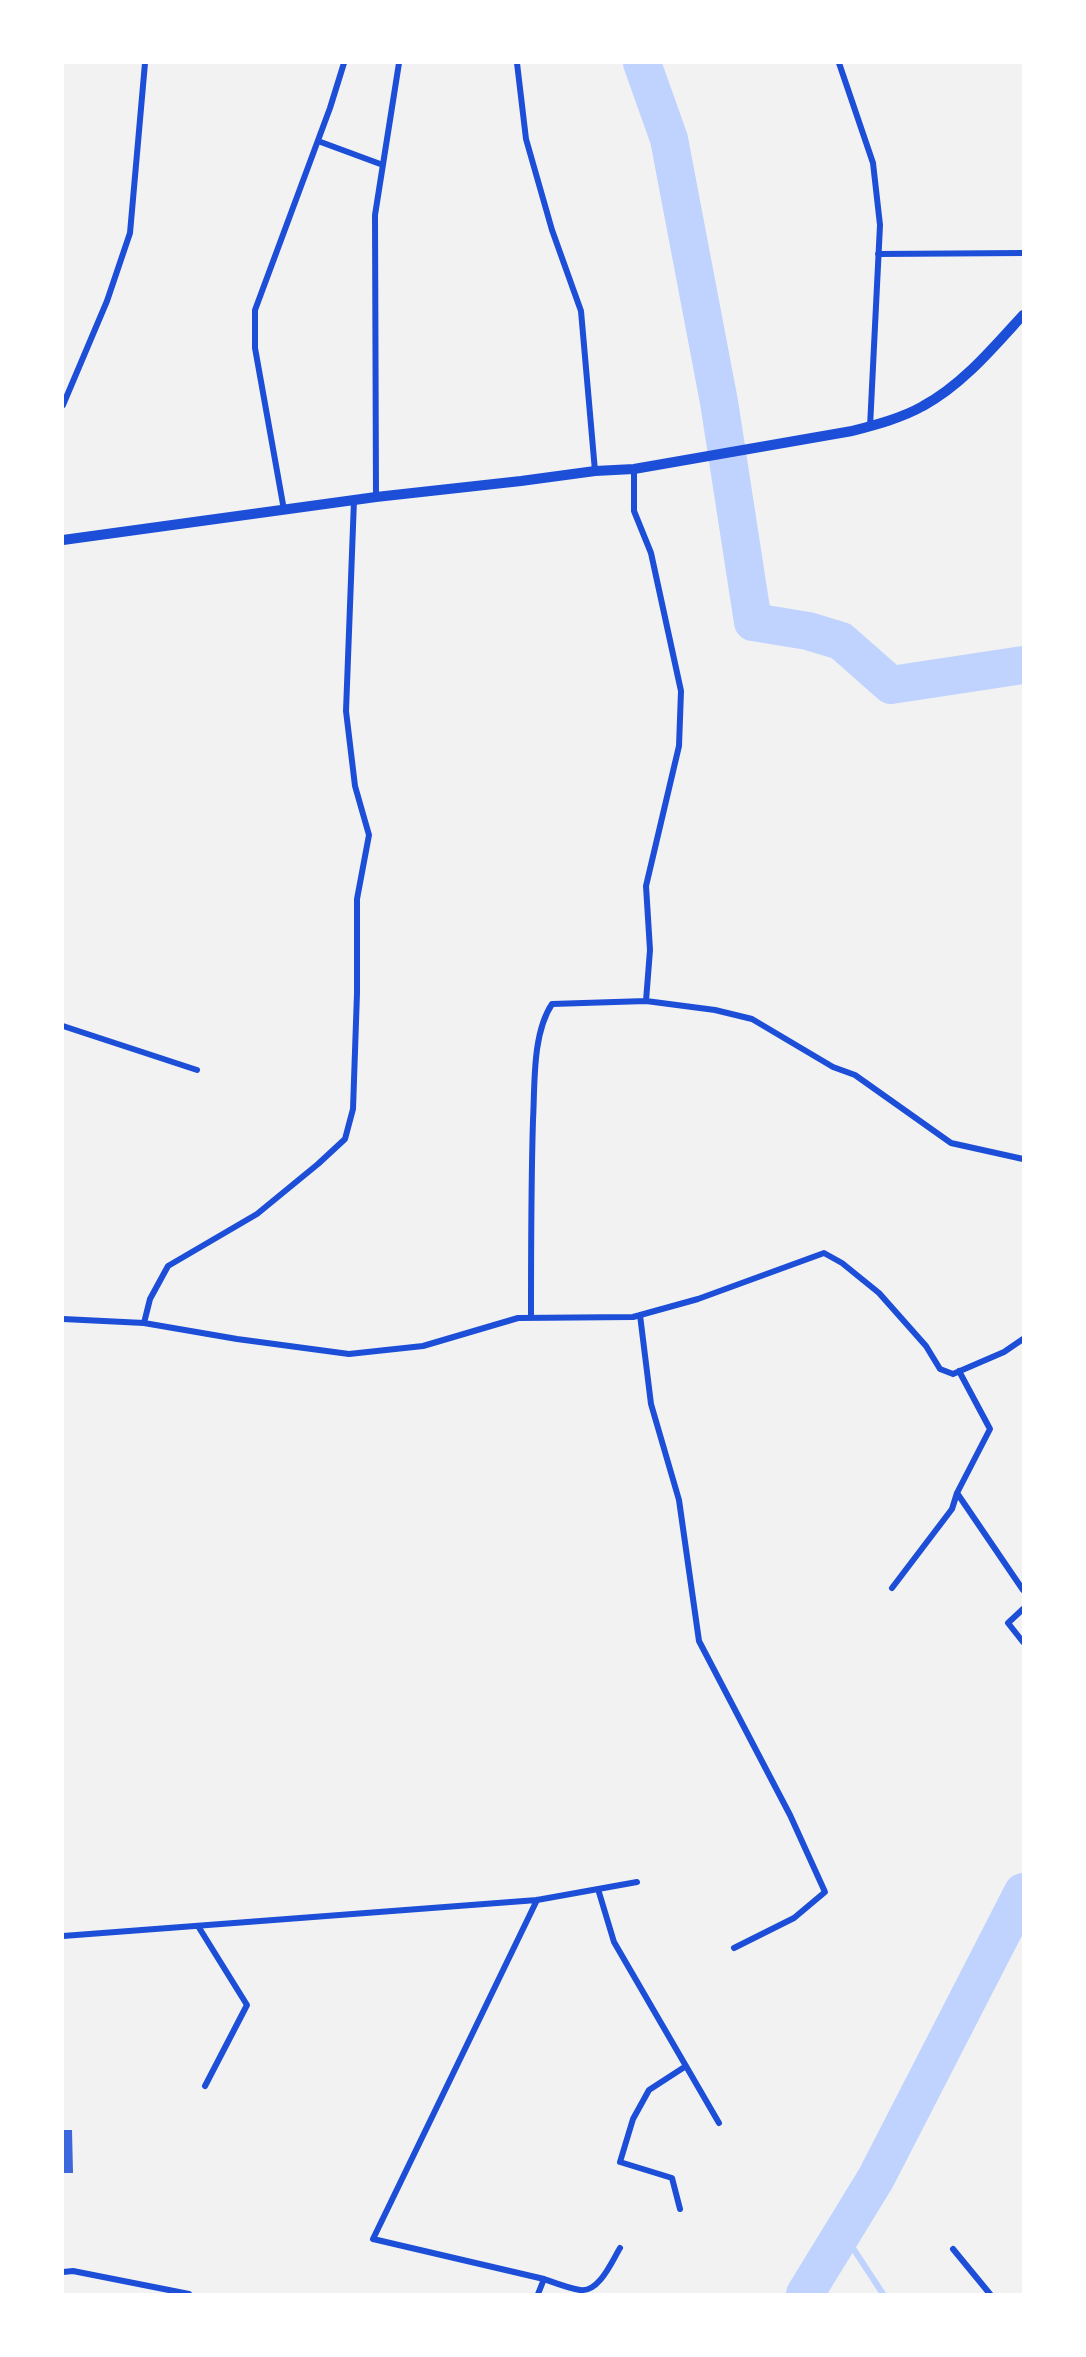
<!DOCTYPE html>
<style>
body{margin:0}
#map{position:relative;width:1086px;height:2357px;overflow:hidden;background:#f2f2f2;font-family:Barlow,sans-serif}
canvas{display:block}
.frame{position:absolute;inset:0;border:64px solid #fff;pointer-events:none}
</style>
<div id="map">
<canvas width="1086" height="2357"></canvas>
<div class="frame"></div>
</div>
<script>
const c = document.querySelector('canvas').getContext('2d');
c.lineJoin = 'round';
function strokePath(path, color, width, dash) {
  c.strokeStyle = color;
  c.lineWidth = width;
  c.lineCap = dash ? 'butt' : 'round';
  c.setLineDash(dash || []);
  c.stroke(path);
}
function fillPath(path, color) {
  c.fillStyle = color;
  c.fill(path, 'evenodd');
}
strokePath(new Path2D(`
 M 843,2233 L 883,2294`), '#bfd3fe', 6);
strokePath(new Path2D(`
 M 642,63 L 669,139 L 719,402 L 753,622 L 808,631 L 841,641 L 891,685 L 1023,665
 M 805,2294 L 876,2178 L 1023,1892`), '#bfd3fe', 38);
fillPath(new Path2D(`
 M 63,2130 L 72,2130 L 73,2173 L 63,2173 Z`), '#3d67dc');
strokePath(new Path2D(`
 M 517,63 L 526,139 L 552,230 L 581,311 L 595,471
 M 839,63 L 873,163 L 880,225 L 870,427
 M 318,141 L 383,165
 M 878,254 L 1023,253
 M 63,405 L 107,301 L 130,233 L 145,63
 M 634,469 L 634,511 L 651,553 L 681,691 L 679,746 L 646,886 L 650,950 L 646,1001
 M 376,497 L 375,215 L 399,63
 M 284,510 L 255,348 L 255,310 L 330,108 L 344,63
 M 63,1026 L 197,1070
 M 640,1315 L 651,1404 L 679,1500 L 699,1641 L 790,1815 L 825,1892 L 794,1918 L 734,1948
 M 531,1317 C 531,1251 531,1186 533,1120 C 535,1085 532,1034 552,1004 L 646,1001 L 715,1010 L 752,1019 L 833,1067 L 855,1075 L 951,1143 L 1023,1159
 M 63,1319 L 144,1323 L 237,1339 L 349,1354 L 423,1346 L 518,1318 L 633,1317 L 698,1299 L 824,1253 L 842,1263 L 879,1293 L 926,1346 L 940,1369 L 953,1374 L 1004,1352 L 1023,1339
 M 144,1323 L 150,1299 L 168,1266 L 257,1214 L 318,1164 L 345,1139 L 353,1109 L 357,993 L 357,899 L 369,835 L 355,786 L 346,711 L 354,500
 M 957,1493 L 1023,1590
 M 892,1588 L 952,1509 L 957,1493 L 990,1429 L 959,1371
 M 1023,1609 L 1008,1623 L 1023,1642
 M 598,1889 L 614,1942 L 719,2123
 M 537,1900 L 373,2239 L 544,2279 L 538,2294
 M 198,1926 L 247,2005 L 205,2086
 M 63,1936 L 537,1900 L 637,1882
 M 680,2209 L 672,2178 L 620,2162 L 633,2119 L 649,2090 L 686,2066
 M 953,2249 L 990,2294
 M 63,2272 L 73,2271 L 189,2294
 M 544,2279 C 555,2283 568,2288 580,2290 C 599,2293 612,2261 620,2248`), '#1d4ed8', 6);
strokePath(new Path2D(`
 M 63,540 L 376,497 L 521,481 L 595,471 L 634,469 L 852,431 C 875,425 902,418 923,406 C 962,385 993,348 1023,315`), '#1d4ed8', 10);
</script>
